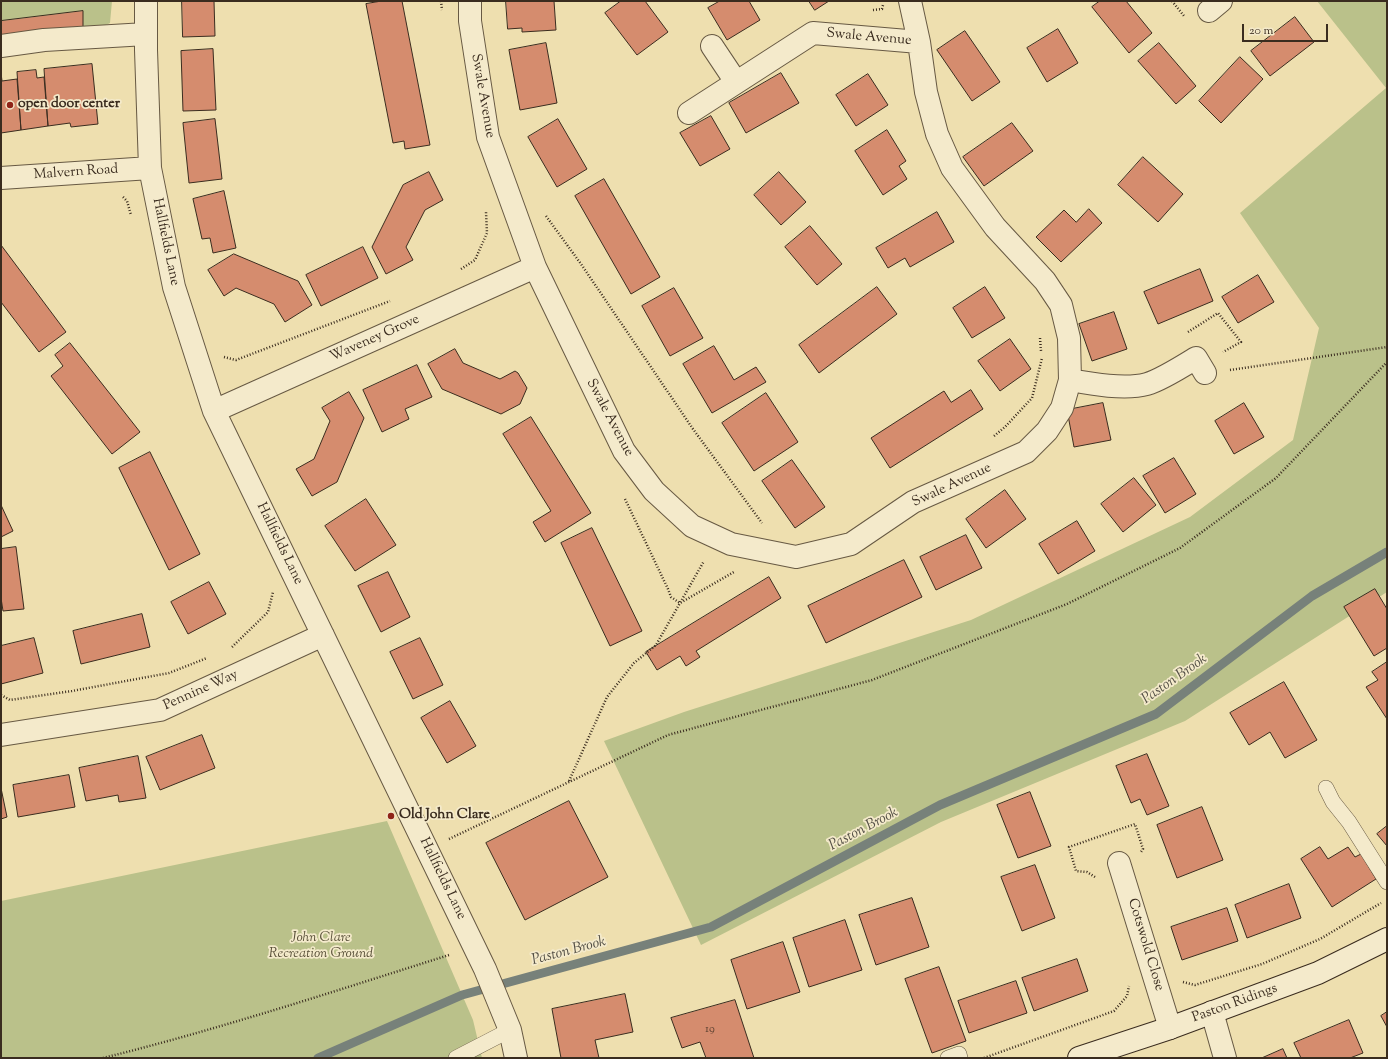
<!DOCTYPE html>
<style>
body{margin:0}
#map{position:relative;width:1388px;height:1059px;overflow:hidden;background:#eedfaf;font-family:"Sorts Mill Goudy",serif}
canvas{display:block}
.frame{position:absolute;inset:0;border:2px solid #3a2c1f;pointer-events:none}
.scale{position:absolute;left:1242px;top:24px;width:86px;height:18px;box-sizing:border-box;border:2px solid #3a2c1f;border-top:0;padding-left:5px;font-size:12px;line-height:14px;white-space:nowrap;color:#3a2c1f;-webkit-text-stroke:3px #f4eacb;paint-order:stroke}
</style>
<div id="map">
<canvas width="1388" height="1059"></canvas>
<div class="frame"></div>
<div class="scale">20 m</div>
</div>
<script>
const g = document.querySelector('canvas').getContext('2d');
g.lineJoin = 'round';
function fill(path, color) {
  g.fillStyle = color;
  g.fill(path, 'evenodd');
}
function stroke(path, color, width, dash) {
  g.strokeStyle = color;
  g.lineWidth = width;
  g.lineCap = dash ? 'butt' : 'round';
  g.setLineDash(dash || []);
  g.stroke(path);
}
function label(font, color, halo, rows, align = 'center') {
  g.font = font + ' "Sorts Mill Goudy",serif';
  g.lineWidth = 3.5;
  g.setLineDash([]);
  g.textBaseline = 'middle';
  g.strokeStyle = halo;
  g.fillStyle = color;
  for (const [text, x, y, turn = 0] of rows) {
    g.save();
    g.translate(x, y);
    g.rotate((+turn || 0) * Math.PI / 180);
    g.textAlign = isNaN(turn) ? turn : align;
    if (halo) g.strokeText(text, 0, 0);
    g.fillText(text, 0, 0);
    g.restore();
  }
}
const green = new Path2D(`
 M 1,1 L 112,1 L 110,23 L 100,28 L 83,29 L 83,11 L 1,21 Z
 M 1317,1 L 1387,1 L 1387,592 L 1185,721 L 941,822 L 701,945 L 604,741 L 684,712 L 971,620 L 1190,517 L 1293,440 L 1319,328 L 1240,213 L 1386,88 Z
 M 387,821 L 473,1020 L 482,1058 L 1,1058 L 1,901 Z`);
const stream = new Path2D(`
 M 318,1058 L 462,995 L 711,927 L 940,805 L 1156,714 L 1312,596 L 1387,552`);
const building = new Path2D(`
 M 182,1 L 214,1 L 215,36 L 183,37 Z
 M 382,1 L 402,1 L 430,145 L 405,149 L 404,141 L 393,143 L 366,4 Z
 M 506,1 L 554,1 L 556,30 L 522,32 L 522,28 L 508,29 Z
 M 621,1 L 645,1 L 668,32 L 637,55 L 605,13 Z
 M 720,1 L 749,1 L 760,20 L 727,40 L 708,8 Z
 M 809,1 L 829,1 L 815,10 Z
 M 1100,1 L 1126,1 L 1152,33 L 1129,53 L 1092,7 Z
 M 83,11 L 83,29 L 1,39 L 1,21 Z
 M 1295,17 L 1314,42 L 1270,76 L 1251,51 Z
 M 1058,29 L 1078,63 L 1047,82 L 1027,48 Z
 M 965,31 L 1000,82 L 972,101 L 937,50 Z
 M 546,43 L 557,103 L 520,110 L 509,50 Z
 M 1159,43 L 1196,86 L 1176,104 L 1138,61 Z
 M 213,49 L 216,110 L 183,111 L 181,51 Z
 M 1240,57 L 1263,79 L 1221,123 L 1199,101 Z
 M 92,64 L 98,124 L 71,127 L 70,123 L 48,126 L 44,69 Z
 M 36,70 L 37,78 L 44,77 L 48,126 L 21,130 L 17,72 Z
 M 1,73 L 2,81 L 17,79 L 21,130 L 1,133 Z
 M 781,73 L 799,103 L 746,133 L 729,103 Z
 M 868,74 L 888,105 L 856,126 L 836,95 Z
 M 711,116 L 730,149 L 700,166 L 680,133 Z
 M 215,119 L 222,179 L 189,183 L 183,123 Z
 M 558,119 L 587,169 L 557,187 L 528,137 Z
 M 1012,123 L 1033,151 L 984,186 L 963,157 Z
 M 887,130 L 906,161 L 899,166 L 907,179 L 883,195 L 855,151 Z
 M 1143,157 L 1183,194 L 1158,222 L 1118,185 Z
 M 429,172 L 443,200 L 425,210 L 406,247 L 413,260 L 386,274 L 372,247 L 403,185 Z
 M 779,172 L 806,202 L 781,225 L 754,195 Z
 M 604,179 L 660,277 L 631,294 L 575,196 Z
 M 224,191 L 236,248 L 213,253 L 210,238 L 202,239 L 193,199 Z
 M 1089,209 L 1102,223 L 1061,262 L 1036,237 L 1064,210 L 1076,222 Z
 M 937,212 L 954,242 L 910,267 L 905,258 L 888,268 L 876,248 Z
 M 810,226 L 842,264 L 817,285 L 785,247 Z
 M 1,245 L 66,332 L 39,352 L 1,302 Z
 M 363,247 L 378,278 L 321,306 L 306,275 Z
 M 234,254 L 298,281 L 312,305 L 285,322 L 274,304 L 236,288 L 224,296 L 208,270 Z
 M 1200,269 L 1213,301 L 1158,324 L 1144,292 Z
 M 1258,275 L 1274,302 L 1238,323 L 1222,297 Z
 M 877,287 L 897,314 L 819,373 L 799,345 Z
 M 985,287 L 1005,318 L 972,338 L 953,308 Z
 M 674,288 L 703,338 L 670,356 L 642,306 Z
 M 1114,312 L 1127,349 L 1092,361 L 1079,324 Z
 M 1010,339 L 1031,369 L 1000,391 L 978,361 Z
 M 70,343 L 140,432 L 112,454 L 51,376 L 63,366 L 55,355 Z
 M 714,346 L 734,380 L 756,367 L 766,382 L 712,413 L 683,364 Z
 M 455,349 L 463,363 L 500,379 L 515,371 L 518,373 L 527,388 L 520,404 L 501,414 L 442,389 L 428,364 Z
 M 417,365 L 432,397 L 405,409 L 409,419 L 382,432 L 363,390 Z
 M 971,390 L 983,409 L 890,468 L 871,438 L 944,391 L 951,402 Z
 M 349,392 L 364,418 L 337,482 L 312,496 L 296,469 L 314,459 L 330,421 L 322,408 Z
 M 766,393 L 798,442 L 754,471 L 722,423 Z
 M 1103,403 L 1111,440 L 1074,447 L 1067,410 Z
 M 1244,403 L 1264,437 L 1234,454 L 1215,421 Z
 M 531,417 L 591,513 L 545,542 L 533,522 L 551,511 L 503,434 Z
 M 150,452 L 200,554 L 169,570 L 119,468 Z
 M 1174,458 L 1196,494 L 1165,513 L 1143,476 Z
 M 792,460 L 825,507 L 795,528 L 762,481 Z
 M 1134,478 L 1156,505 L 1123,532 L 1101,504 Z
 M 1005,490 L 1026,519 L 986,548 L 966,519 Z
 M 366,499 L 396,545 L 355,571 L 325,526 Z
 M 1,505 L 13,531 L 1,537 Z
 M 1077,521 L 1095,551 L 1058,574 L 1039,544 Z
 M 592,528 L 642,631 L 610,646 L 561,543 Z
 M 966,535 L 982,568 L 936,590 L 920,557 Z
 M 16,547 L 24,609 L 3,611 L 1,598 L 1,549 Z
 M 904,560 L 922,597 L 826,643 L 808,606 Z
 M 388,572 L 410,617 L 381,632 L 358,586 Z
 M 769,577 L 781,598 L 696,651 L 700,657 L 686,666 L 680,656 L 657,670 L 646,652 Z
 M 209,582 L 226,614 L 188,634 L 171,602 Z
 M 1375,589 L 1387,609 L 1387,648 L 1374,656 L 1344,607 Z
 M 142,614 L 150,647 L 81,664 L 73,631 Z
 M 34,638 L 43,673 L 1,684 L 1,646 Z
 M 420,638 L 443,685 L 413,699 L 390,652 Z
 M 1387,662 L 1387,719 L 1366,687 L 1378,680 L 1372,672 Z
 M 1284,682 L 1317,740 L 1285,758 L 1270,732 L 1249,745 L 1230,713 Z
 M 450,701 L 476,746 L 447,763 L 421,718 Z
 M 202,735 L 215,768 L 160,790 L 146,757 Z
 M 1147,754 L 1169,806 L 1147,815 L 1140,799 L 1131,803 L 1116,766 Z
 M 138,756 L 146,798 L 119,802 L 118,795 L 86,801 L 79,768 Z
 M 69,775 L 75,807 L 18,817 L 13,785 Z
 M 1,788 L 7,817 L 1,819 Z
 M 1030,792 L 1051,846 L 1018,858 L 997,805 Z
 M 569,801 L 608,877 L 525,920 L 486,843 Z
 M 1202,807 L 1223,860 L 1177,878 L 1157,825 Z
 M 1387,826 L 1387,846 L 1377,834 Z
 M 1320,847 L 1328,859 L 1348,847 L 1355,857 L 1361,854 L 1376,879 L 1332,907 L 1301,859 Z
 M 1035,865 L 1055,918 L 1022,931 L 1001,877 Z
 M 1289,884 L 1301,918 L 1247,938 L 1235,905 Z
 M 912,898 L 929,947 L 876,965 L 859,915 Z
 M 1227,908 L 1238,941 L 1182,960 L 1171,927 Z
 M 845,920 L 862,970 L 809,987 L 793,938 Z
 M 783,942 L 800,992 L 747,1009 L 731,960 Z
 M 1077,959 L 1088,991 L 1034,1011 L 1022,978 Z
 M 939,967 L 966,1041 L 932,1053 L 905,979 Z
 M 1016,981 L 1027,1013 L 969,1033 L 958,1001 Z
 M 625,994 L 633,1032 L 595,1040 L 599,1058 L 561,1058 L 552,1009 Z
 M 735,1000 L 754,1058 L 706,1058 L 700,1042 L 682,1048 L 671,1018 Z
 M 1387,1012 L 1387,1027 L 1381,1016 Z
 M 1349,1020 L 1363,1053 L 1350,1058 L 1301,1058 L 1294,1043 Z
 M 1283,1049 L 1287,1058 L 1262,1058 Z`);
const path = new Path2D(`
 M 441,1 L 442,10
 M 1172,1 L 1184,16
 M 873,10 L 882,9 L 883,5
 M 123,197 L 127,201 L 131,215
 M 546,216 L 581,264 L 693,429 L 762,523
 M 461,269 L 475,260 L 487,233 L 486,212
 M 1188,332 L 1218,313 L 1241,342 L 1223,352
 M 1040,338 L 1041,351
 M 224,357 L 236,360 L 390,301
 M 1230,370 L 1387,347
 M 994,436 L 1005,427 L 1032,398 L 1042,358
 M 625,499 L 668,589 L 671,597 L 680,603 L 734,572
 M 232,647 L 268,612 L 273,592
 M 1,695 L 10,700 L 72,691 L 169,673 L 207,658
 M 569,781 L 607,697 L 634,663 L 656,645 L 704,561
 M 449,839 L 668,735 L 872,680 L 1067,604 L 1180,548 L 1276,478 L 1387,362
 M 1095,877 L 1087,872 L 1076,871 L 1069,847 L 1135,824 L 1143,849 L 1141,852
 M 1183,982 L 1195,985 L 1262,964 L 1320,939 L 1381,903
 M 103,1058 C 220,1029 335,991 449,955
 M 984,1058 L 1114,1011 L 1127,996 L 1129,986`);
const lane = new Path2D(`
 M 1326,788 L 1333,802 L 1349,822 L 1387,882
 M 456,1058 L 510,1030
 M 948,1058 L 959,1054 L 960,1058`);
const street = new Path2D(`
 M 146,1 L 146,50 L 150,168 L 174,287 L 214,411 L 485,969 L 510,1030 L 516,1058
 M 470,1 L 470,21 L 488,137 L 535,267 L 624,451 L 654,491 L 692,526 L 731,544 L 796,557 L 851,544 L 913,502 L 1026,452 L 1047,431 L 1062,408 L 1070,380 L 1069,338 L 1061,305 L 1045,281 L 995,227 L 952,168 L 937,134 L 926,92 L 919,42 L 910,1
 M 1209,11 L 1221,1
 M 1,46 L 44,40 L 146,34
 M 712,46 L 736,82
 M 689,113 L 813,33 L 919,42
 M 1,178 L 150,168
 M 1070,380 C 1092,384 1125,390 1147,384 C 1161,380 1183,366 1196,358 L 1205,373
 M 214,411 L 535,267
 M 1,735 L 160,710 L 323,635
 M 1119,863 L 1170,1028
 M 1212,1012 L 1225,1058`);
const secondary = new Path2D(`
 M 1079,1058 L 1170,1028 L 1318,973 L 1387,939`);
const markers = [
 [10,105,4,"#8f2418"],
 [391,816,4,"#8f2418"]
];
const numberNames = [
 ["19",710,1030]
];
const streetNames = [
 ["Swale Avenue",869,38,5],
 ["Swale Avenue",482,96,80],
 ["Malvern Road",76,173,-4],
 ["Hallfields Lane",165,242,78],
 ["Waveney Grove",375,339,-24],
 ["Swale Avenue",609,418,62],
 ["Swale Avenue",952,486,-25],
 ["Hallfields Lane",279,544,64],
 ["Pennine Way",201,691,-24],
 ["Hallfields Lane",442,879,64],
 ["Cotswold Close",1145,945,73],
 ["Paston Ridings",1235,1004,-20]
];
const poiNames = [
 ["open door center",18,105],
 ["Old John Clare",399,816]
];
const parkNames = [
 ["John Clare",321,939],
 ["Recreation Ground",321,955]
];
const waterNames = [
 ["Paston Brook",1175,680,-35],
 ["Paston Brook",864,830,-28],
 ["Paston Brook",569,952,-15]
];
fill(green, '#bac18a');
stroke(stream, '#77817a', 9);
fill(building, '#d58c6e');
stroke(building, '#3a2c1f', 1);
stroke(lane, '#675943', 16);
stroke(street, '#675943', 24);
stroke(secondary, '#3a2c1f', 24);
stroke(path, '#3a2c1f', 2.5, [1, 2]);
stroke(lane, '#f4eacb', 15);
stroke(street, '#f4eacb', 22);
stroke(secondary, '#f4eacb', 22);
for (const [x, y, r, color] of markers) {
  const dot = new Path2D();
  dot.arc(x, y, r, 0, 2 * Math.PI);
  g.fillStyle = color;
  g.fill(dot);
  stroke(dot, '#f4eacb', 1.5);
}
label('12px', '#614433', null, numberNames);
label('14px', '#3a2c1f', '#f4eacb', streetNames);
label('bold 14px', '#3a2c1f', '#f4eacb', poiNames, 'left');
label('italic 14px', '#5a513a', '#f4eacb', parkNames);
label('italic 15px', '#534f45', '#f4eacb', waterNames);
</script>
